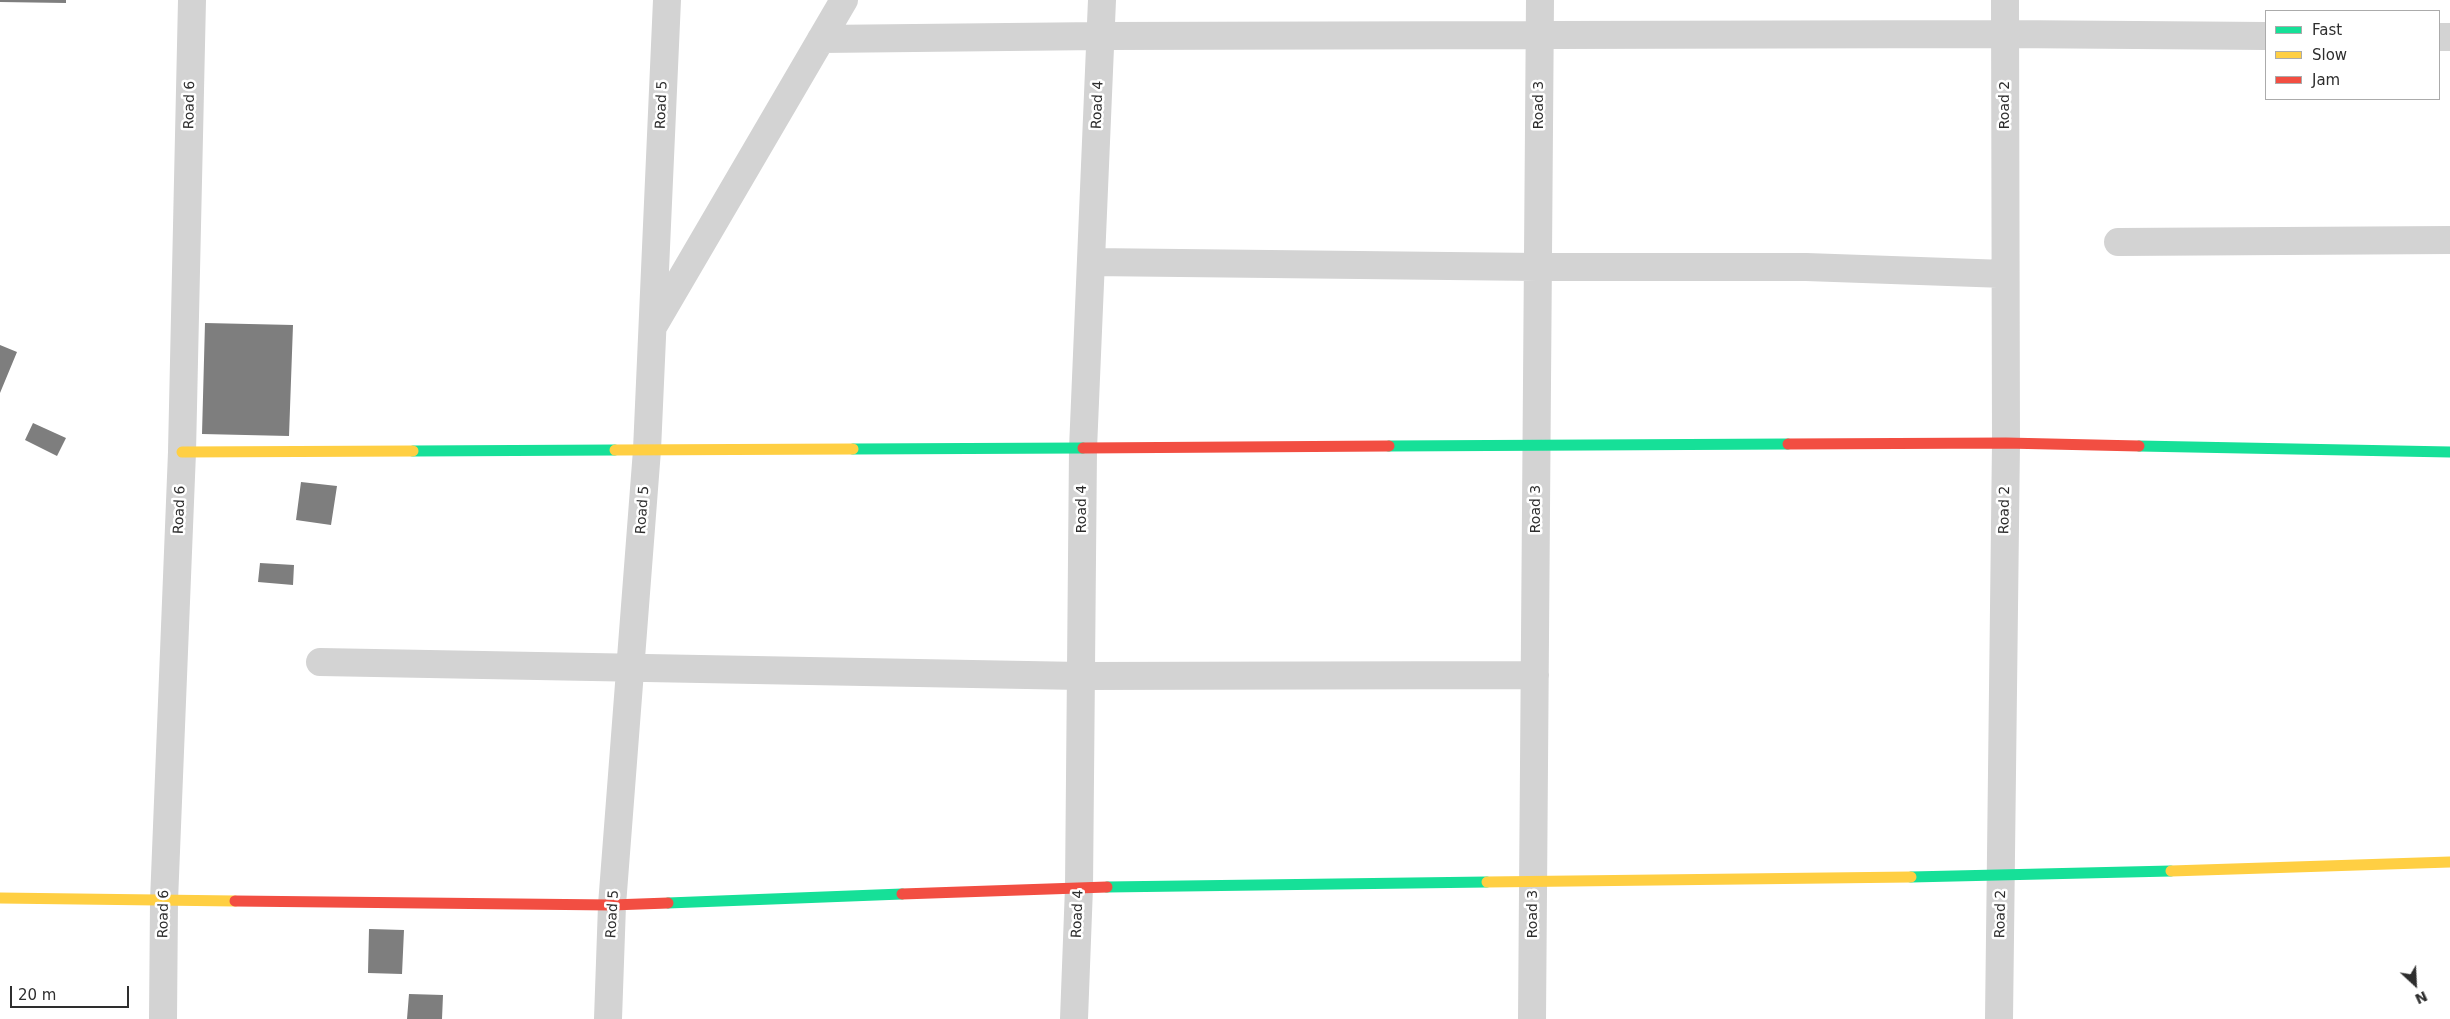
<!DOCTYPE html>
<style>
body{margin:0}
#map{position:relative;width:2450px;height:1019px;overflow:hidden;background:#fff;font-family:"DejaVu Sans",sans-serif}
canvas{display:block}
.legend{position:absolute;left:2265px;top:10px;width:175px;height:90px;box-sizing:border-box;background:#fff;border:1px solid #ababab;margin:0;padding:6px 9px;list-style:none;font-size:15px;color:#2e2e2e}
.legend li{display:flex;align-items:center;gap:10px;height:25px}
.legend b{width:25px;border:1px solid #ababab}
.north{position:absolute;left:2390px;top:959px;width:50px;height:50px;-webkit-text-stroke:4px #fff;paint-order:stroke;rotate:155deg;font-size:14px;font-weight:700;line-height:20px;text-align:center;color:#2e2e2e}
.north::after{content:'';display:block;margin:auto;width:18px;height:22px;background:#2e2e2e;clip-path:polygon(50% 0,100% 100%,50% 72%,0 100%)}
.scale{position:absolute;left:10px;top:986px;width:119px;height:22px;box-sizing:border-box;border:2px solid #2e2e2e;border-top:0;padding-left:6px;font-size:15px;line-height:18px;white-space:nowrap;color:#2e2e2e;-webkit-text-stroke:4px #fff;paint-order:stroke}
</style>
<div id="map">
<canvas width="2450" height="1019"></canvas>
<ul class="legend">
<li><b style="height:6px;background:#16e098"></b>Fast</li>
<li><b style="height:6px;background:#ffcf43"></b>Slow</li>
<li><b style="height:6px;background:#f24e42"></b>Jam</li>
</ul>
<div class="north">N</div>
<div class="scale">20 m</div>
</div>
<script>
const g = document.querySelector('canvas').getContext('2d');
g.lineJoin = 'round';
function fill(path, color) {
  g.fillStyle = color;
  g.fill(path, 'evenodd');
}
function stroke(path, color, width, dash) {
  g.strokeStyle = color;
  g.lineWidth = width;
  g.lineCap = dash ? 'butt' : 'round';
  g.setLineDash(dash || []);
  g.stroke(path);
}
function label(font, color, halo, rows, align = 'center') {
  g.font = font + ' "DejaVu Sans",sans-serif';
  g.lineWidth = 5;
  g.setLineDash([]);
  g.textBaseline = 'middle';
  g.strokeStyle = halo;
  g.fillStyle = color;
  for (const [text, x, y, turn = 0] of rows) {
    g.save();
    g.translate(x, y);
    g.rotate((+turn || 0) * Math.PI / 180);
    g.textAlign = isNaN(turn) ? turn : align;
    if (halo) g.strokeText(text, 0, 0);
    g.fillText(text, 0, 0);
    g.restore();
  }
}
const building = new Path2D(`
 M 0,0 L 66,0 L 66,3 L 0,2 Z
 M 205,323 L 293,325 L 289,436 L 202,434 Z
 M 0,345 L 17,352 L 0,393 Z
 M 33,423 L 66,438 L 57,456 L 25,440 Z
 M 301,482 L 337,486 L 331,525 L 296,520 Z
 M 260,563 L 294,565 L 293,585 L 258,582 Z
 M 369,929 L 404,930 L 402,974 L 368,973 Z
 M 409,994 L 443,995 L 442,1019 L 407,1019 Z`);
const street = new Path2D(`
 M 2439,37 L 2450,37
 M 821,39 L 1101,36 L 2005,34 L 2266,36
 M 2118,242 L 2450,240
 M 1091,262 L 1538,267 L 1806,267 L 2005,274
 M 654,325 L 844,0
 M 320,662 L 1081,676 L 1535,675
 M 163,1019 L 164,901 L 182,452 L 192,0
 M 608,1019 L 612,905 L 647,450 L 667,0
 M 1074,1019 L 1079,887 L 1083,449 L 1102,0
 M 1532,1019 L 1540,0
 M 1999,1019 L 2006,443 L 2005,0`);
const fast = new Path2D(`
 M 1389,446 L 1788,444
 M 2139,446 L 2450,452
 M 853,449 L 1083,448
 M 413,451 L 615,450
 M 1911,877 L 2171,871
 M 1107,887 L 1487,882
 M 668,903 L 902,894`);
const slow = new Path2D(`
 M 615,450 L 853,449
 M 182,452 L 413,451
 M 2171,871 L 2450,862
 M 1487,882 L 1911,877
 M 0,898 L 235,901`);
const jam = new Path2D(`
 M 1788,444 L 2006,443 L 2139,446
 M 1083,448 L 1389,446
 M 902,894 L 1107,887
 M 235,901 L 612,905 L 668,903`);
const streetNames = [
 ["Road 6",190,105,-89],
 ["Road 5",662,105,-88],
 ["Road 4",1098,105,-88],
 ["Road 3",1539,105,-90],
 ["Road 2",2005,105,-90],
 ["Road 4",1082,509,-90],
 ["Road 3",1536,509,-90],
 ["Road 6",180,510,-88],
 ["Road 5",643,510,-86],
 ["Road 2",2005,510,-89],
 ["Road 6",164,914,-89],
 ["Road 5",613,914,-87],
 ["Road 4",1078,914,-88],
 ["Road 3",1533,914,-90],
 ["Road 2",2001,914,-89]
];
fill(building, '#7e7e7e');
stroke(street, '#d3d3d3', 28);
stroke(fast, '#16e098', 11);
stroke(slow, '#ffcf43', 11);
stroke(jam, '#f24e42', 11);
label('14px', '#2e2e2e', '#fff', streetNames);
</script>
